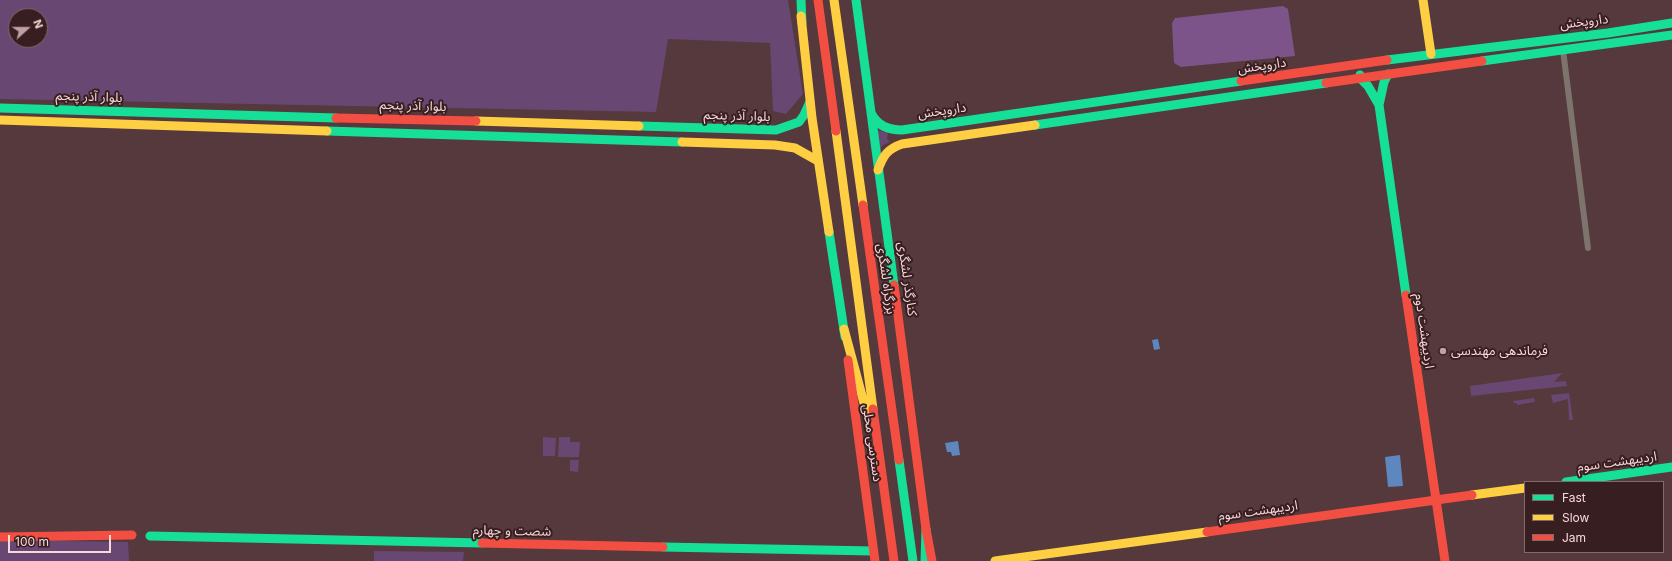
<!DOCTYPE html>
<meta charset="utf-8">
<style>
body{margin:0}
#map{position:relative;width:1672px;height:561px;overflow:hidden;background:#55393c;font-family:Inter,sans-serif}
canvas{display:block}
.legend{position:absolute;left:1524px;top:481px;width:140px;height:72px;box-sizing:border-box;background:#371e20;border:1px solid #85686a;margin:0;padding:5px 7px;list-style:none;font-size:12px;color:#fad8d9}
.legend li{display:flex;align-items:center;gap:8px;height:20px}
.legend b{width:20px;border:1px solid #85686a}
.north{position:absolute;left:8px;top:8px;width:40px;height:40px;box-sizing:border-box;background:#371e20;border:1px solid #85686a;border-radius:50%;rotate:69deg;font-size:11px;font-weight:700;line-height:16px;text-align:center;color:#fad8d9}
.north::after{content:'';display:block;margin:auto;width:14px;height:18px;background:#c0a0a2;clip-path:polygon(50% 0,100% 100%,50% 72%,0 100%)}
.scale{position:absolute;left:8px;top:535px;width:103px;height:18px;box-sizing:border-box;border:2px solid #fad8d9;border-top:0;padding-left:5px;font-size:12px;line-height:14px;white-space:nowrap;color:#fad8d9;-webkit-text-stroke:3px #371e20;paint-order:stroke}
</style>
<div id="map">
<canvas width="1672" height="561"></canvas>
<ul class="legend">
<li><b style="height:5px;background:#16e098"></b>Fast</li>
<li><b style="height:5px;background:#ffcf43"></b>Slow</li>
<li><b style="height:5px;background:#f24e42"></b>Jam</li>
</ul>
<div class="north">N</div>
<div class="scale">100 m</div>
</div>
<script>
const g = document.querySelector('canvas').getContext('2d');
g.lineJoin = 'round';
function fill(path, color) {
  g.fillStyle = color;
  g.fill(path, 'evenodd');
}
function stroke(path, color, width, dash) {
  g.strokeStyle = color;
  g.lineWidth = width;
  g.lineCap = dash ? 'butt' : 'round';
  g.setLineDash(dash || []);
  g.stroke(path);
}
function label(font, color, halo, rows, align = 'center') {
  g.font = font + ' Inter,"Noto Sans Arabic",sans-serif';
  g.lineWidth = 4;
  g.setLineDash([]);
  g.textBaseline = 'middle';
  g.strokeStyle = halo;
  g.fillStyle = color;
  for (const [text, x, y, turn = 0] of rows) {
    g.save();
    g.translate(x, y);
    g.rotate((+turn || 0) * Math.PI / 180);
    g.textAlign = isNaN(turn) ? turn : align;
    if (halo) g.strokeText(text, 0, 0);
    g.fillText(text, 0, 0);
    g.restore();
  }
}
const green = new Path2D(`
 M 0,0 L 788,0 L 803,94 L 786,114 L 773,111 L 770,43 L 668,39 L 656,112 L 0,99 ZM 16,16 L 40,16 L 40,40 L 16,40 Z
 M 877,130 L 888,133 L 887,139 L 890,142 L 883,145 L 880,149 Z
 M 1562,373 L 1554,382 L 1566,381 L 1567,386 L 1471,396 L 1470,386 Z
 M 1569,393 L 1573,420 L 1569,420 L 1568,399 L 1553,403 L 1551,395 Z
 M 1534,398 L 1535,402 L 1517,405 L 1517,403 L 1514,403 L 1513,401 Z
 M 543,437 L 556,438 L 555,456 L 543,456 Z
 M 559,437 L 570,437 L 570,442 L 580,442 L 579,457 L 558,457 Z
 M 570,460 L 579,460 L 578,472 L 570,471 Z
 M 0,540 L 128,542 L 129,561 L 0,561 Z
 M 374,551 L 464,552 L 463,561 L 374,561 Z`);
const forest = new Path2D(`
 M 1283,6 L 1288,9 L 1295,56 L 1181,67 L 1174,63 L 1172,23 L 1175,18 Z`);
const water = new Path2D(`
 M 1158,339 L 1160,349 L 1154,350 L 1152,340 Z
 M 958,441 L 960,455 L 952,456 L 951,452 L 947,452 L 945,443 Z
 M 1400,455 L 1403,486 L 1388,487 L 1385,457 Z`);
const street = new Path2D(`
 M 1563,50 L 1588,248`);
const fast = new Path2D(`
 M 801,0 L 802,23
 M 856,0 L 894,285
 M 1387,60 L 1608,33 L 1672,23
 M 1482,61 L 1672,35
 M 1360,75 L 1360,78 L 1368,86 L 1379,105 L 1406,295
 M 1379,105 L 1384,82 L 1388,74
 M 0,108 L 336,118
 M 871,113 C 878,126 888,130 902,130 L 1241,81
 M 1035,125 L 1326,83
 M 639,126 L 776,130 L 799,122 L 804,115 L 810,102
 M 327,131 L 682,142
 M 829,232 L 845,337
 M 899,460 L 913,561
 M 1566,482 L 1672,467
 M 150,536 L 482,543
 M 663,547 L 873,551
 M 925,561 L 926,529`);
const slow = new Path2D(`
 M 834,0 L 863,205
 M 1423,0 L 1431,54
 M 801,16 L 812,118 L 829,232
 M 0,120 L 327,131
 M 476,121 L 639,126
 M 836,131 L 873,409
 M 682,142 L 775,145 L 795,148 L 818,161
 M 878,170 C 883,156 887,149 902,144 L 1035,125
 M 844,329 L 868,418
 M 1472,495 L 1525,488
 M 995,561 L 1207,532`);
const jam = new Path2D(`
 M 818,0 L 836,131
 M 1241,81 L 1387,60
 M 1326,83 L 1482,61
 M 336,118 L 476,121
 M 863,205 L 899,460
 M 894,285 L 926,529 L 932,561
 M 1406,295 L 1445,561
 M 848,360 L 875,561
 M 873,409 L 894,561
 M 1207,532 L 1472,495
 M 0,537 L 132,535
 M 482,543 L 663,547`);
const markers = [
 [1443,351,4,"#c0a0a2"]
];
const streetNames = [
 ["داروپخش",1584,22,-7],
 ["داروپخش",1262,66,-8],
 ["بلوار آذر پنجم",89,97,2],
 ["بلوار آذر پنجم",413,106,2],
 ["داروپخش",942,111,-8],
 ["بلوار آذر پنجم",737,116,2],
 ["بزرگراه لشگری",886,279,82],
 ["کنارگذر لشگری",907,279,82],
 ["اردیبهشت دوم",1424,331,82],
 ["دسترسی محلی",872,443,82],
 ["اردیبهشت سوم",1617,462,-8],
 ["اردیبهشت سوم",1258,511,-8],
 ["شصت و چهارم",512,531,1]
];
const poiNames = [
 ["فرماندهی مهندسی",1451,351]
];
fill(green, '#684772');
fill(forest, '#7c5489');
fill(water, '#5d87be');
stroke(street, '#7d746e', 6);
stroke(fast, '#16e098', 9);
stroke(slow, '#ffcf43', 9);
stroke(jam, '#f24e42', 9);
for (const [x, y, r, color] of markers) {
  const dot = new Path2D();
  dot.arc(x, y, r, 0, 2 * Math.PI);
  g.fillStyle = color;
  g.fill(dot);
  stroke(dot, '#371e20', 1.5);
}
label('13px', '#fad8d9', '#371e20', streetNames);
label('13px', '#fad8d9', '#371e20', poiNames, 'left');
</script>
